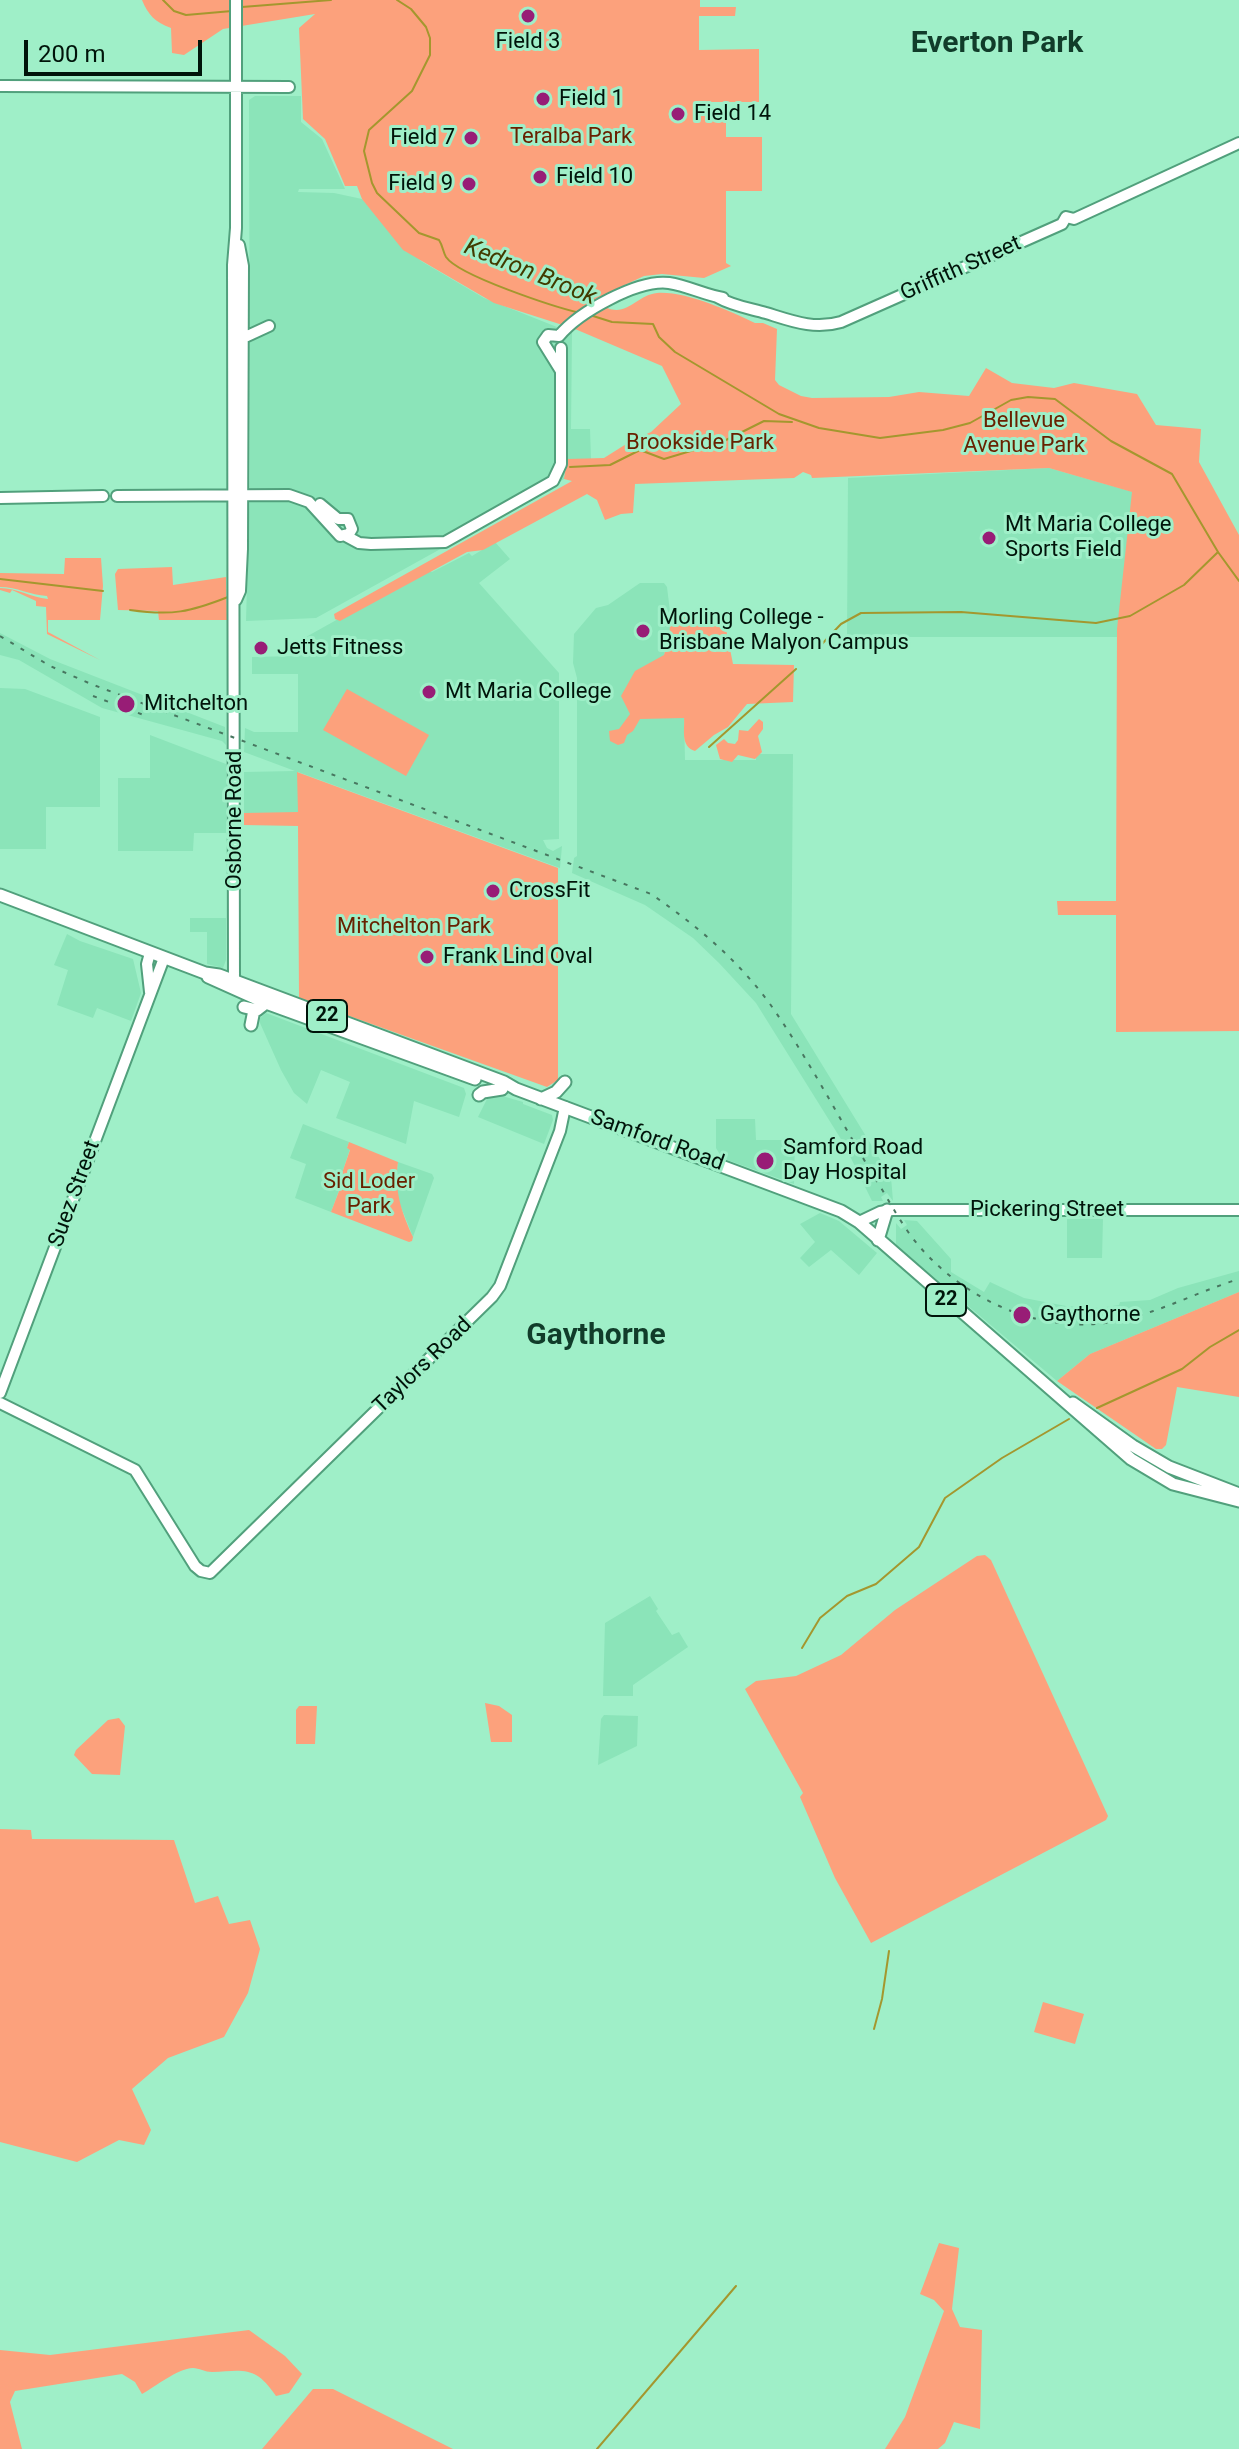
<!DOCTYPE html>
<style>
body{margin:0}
#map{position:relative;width:1239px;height:2449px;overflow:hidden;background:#9fefc8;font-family:Roboto,sans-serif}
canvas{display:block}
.scale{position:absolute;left:24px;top:40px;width:178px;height:36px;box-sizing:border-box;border:4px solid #00140a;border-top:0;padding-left:10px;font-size:24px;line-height:28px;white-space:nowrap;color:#00140a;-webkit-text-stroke:6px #9fefc8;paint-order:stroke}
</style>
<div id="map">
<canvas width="1239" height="2449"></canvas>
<div class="scale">200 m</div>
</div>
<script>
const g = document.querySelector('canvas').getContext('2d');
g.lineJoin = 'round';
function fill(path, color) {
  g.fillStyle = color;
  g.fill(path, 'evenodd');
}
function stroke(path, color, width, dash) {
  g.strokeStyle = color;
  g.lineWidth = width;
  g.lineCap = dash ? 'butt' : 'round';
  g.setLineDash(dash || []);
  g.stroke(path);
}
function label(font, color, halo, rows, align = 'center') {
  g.font = font + ' Roboto,sans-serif';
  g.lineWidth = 6;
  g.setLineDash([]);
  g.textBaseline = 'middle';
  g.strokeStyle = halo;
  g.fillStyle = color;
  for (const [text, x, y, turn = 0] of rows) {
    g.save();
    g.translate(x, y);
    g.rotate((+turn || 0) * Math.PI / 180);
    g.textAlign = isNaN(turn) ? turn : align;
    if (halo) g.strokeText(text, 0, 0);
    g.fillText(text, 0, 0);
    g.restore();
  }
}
const built = new Path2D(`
 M 255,96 L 301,96 L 301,122 L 322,139 L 345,189 L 299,189 L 298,192 L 334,193 L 362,199 L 421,261 L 484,298 L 572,333 L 571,429 L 590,429 L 591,459 L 567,459 L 564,479 L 554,486 L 316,618 L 246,621 L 250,476 L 249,100 Z
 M 1049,468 L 1133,492 L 1117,637 L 847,637 L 848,478 Z
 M 495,542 L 510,559 L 479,583 L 559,673 L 559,839 L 543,840 L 547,848 L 553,851 L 562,846 L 560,868 L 298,772 L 298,813 L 244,813 L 244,772 L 295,771 L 244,752 L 245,728 L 254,732 L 298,732 L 298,674 L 252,674 L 252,657 L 296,656 L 297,642 L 426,570 L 432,572 L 469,553 L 472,556 Z
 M 640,583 L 664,583 L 667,587 L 671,620 L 669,637 L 646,718 L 684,718 L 685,760 L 756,760 L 756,754 L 793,754 L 791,1014 L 891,1177 L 893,1201 L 887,1193 L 881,1197 L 883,1201 L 872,1201 L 844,1144 L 756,1003 L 719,963 L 693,938 L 645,905 L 572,873 L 574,858 L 577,856 L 577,678 L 573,663 L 574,634 L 596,608 L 608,605 Z
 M 0,633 L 50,659 L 225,727 L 226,745 L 222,741 L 102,708 L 19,660 L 0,655 Z
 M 0,688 L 25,689 L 100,717 L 100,807 L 46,807 L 46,849 L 0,849 Z
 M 150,735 L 226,764 L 226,833 L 194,833 L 193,851 L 118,851 L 118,778 L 150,778 Z
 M 190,918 L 226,918 L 226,960 L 223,968 L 207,964 L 207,932 L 190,932 Z
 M 67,934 L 80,941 L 133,959 L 141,993 L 131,1021 L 97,1008 L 93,1018 L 57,1005 L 68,970 L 54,965 Z
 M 266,1013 L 464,1088 L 466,1094 L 459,1117 L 414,1101 L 406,1144 L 336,1118 L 350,1082 L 321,1070 L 307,1104 L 294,1093 L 281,1070 L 260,1023 L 260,1018 Z
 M 499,1095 L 523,1102 L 523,1104 L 552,1115 L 553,1120 L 544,1144 L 478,1117 L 487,1099 Z
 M 716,1119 L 755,1119 L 756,1140 L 795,1140 L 794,1184 L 722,1158 L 716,1148 Z
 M 303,1124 L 349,1142 L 347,1148 L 350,1149 L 341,1176 L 344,1177 L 331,1212 L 295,1198 L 306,1164 L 290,1158 Z
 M 398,1162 L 432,1174 L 434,1178 L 413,1237 L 397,1197 L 396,1179 Z
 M 820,1213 L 839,1221 L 877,1253 L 859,1275 L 831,1250 L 809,1267 L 800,1258 L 815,1242 L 800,1224 Z
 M 1067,1219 L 1103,1219 L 1102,1258 L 1067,1258 Z
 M 904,1220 L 917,1221 L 951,1259 L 951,1272 L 984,1292 L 990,1282 L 1024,1298 L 1066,1306 L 1099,1308 L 1119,1305 L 1120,1302 L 1150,1300 L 1178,1288 L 1239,1271 L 1239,1292 L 1090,1354 L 1057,1381 L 896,1245 L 896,1223 L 901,1229 L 907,1225 Z
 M 650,1596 L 658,1609 L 656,1611 L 672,1635 L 679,1632 L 688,1647 L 633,1685 L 633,1696 L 603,1696 L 605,1623 Z
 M 604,1715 L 638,1716 L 637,1746 L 598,1765 L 601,1719 Z`);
const green = new Path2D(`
 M 142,0 L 700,0 L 700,7 L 736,7 L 735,16 L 699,16 L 699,50 L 759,49 L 759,102 L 708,102 L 708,119 L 726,119 L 726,137 L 762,137 L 762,191 L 726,191 L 726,263 L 731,266 L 704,278 L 662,274 L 644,276 L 595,299 C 623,326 634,295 657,293 C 686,291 729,311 755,323 L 763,323 L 777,329 L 775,380 L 779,385 L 801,396 L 812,398 L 889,397 L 919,392 L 969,396 L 986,368 L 1012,383 L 1054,388 L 1074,383 L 1137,394 L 1156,425 L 1201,429 L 1199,462 L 1239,535 L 1239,1031 L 1116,1032 L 1116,915 L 1058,915 L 1057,901 L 1116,901 L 1117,629 L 1132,492 L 1049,468 L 812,478 L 811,475 L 803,472 L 794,478 L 635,484 L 633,513 L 621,514 L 605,520 L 597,500 L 587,494 L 483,550 L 467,552 L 340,621 L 335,619 L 334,614 L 572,481 L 564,479 L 567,459 L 604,458 L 631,441 L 651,432 L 681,404 L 662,366 L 575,329 L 494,303 L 403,250 L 362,199 L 357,186 L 345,186 L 325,139 L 303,119 L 299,28 L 315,14 L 223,29 L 184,55 L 172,53 L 171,28 C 155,22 148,15 142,0 Z
 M 65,558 L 101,558 L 103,586 L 100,620 L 48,620 L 48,632 L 100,660 L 47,634 L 46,607 L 36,606 L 36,601 L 12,590 L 10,593 L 0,590 L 0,588 C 17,588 30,597 48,599 L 47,596 C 30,595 17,587 0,587 L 0,573 L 64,574 Z
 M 172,567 L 173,585 L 226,577 L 227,620 L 159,620 L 158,611 L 118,610 L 115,574 L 118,569 Z
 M 671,614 L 700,616 L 723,614 L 733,664 L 794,665 L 793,702 L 747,704 L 728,727 L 714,735 L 695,751 C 680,746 685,730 684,718 L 640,719 L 633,731 L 627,735 L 624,743 L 618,745 L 610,741 L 609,731 L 619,729 L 630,714 L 621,696 L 635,671 L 664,655 L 669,637 Z
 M 347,689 L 429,735 L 406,776 L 323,730 Z
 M 759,719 L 763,722 L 763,729 L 758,736 L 762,752 L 755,759 L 738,755 L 732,762 L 720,759 L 716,745 L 724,739 L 728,743 L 735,744 L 738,740 L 739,730 L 748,731 Z
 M 297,772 L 558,868 L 558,1080 L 547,1087 L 299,998 L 298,826 L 244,825 L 244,813 L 298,812 Z
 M 349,1142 L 398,1162 C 394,1190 401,1211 413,1237 L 412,1241 L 409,1242 L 331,1212 L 344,1178 L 341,1176 L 350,1150 L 347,1148 Z
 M 1239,1292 L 1239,1397 L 1177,1387 L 1166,1445 L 1162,1449 L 1156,1449 L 1057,1381 L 1090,1354 Z
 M 985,1555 L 991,1560 L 1108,1816 L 1106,1820 L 871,1943 L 835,1878 L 800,1797 L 803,1793 L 745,1689 L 756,1681 L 796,1676 L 841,1655 L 895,1610 L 977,1556 Z
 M 485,1703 L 499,1706 L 512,1715 L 512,1742 L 491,1742 Z
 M 299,1706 L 317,1706 L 315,1744 L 296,1744 L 296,1710 Z
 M 119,1718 L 125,1726 L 120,1775 L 92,1774 L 74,1755 L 76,1750 L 108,1720 Z
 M 0,1829 L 31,1830 L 32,1839 L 174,1840 L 195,1903 L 218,1896 L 229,1924 L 250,1920 L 260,1949 L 248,1993 L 224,2037 L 168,2058 L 132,2089 L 151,2130 L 144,2145 L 119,2140 L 77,2162 L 0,2142 Z
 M 1043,2002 L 1084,2014 L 1075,2044 L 1034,2032 Z
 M 939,2243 L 959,2248 L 952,2309 L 960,2327 L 982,2330 L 980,2429 L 954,2422 L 945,2443 L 938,2449 L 885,2449 L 905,2417 L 944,2311 L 934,2300 L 920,2294 Z
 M 249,2330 L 285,2356 L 302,2374 L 289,2393 L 276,2396 C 256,2366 245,2370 212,2372 C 205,2372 199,2368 193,2368 C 177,2369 156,2386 142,2394 L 135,2382 L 122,2374 L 15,2391 L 10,2402 L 22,2449 L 0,2449 L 0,2350 L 50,2355 Z
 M 313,2389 L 333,2389 L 453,2449 L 262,2449 Z`);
const stream = new Path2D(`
 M 163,0 L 174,11 L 186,15 L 232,11
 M 397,0 L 411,9 L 426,27 L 430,38 L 430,55 L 412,91 L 369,130 L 364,151 L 372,183 L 377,193 L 419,233 L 439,240 C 443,246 443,252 446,257 C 459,276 555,307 580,313
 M 242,7 L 331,0
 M 590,315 L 612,322 L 653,324 L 659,337 L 675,352 L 779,414 L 819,428 L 880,438 L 943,430 L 970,423 L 1011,400 L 1028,397 L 1055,399 L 1111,441 L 1172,474 L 1218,552 L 1239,581
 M 570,467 L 610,465 L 640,450 L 664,459 L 724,441 L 764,421 L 792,422
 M 0,579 L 103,591
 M 130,610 C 172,616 190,612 228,597
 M 821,645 L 841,624 L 861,613 L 961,612 L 1096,623 L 1130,616 L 1184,585 L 1218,552
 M 709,747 L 796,669
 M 1097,1408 L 1182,1369 L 1210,1347 L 1239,1330
 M 802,1648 L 820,1618 L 847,1596 L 876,1584 L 919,1547 L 945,1498 L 1002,1458 L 1069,1419
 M 874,2029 L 882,1999 L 889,1951
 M 597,2449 L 736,2286`);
const secondary = new Path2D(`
 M 0,86 L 289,87
 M 717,297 C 733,306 748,308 766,313 C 792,321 814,330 841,322 L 1062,224 L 1066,217 L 1074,219 L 1239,143
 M 559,336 C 579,312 638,279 669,283 C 688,286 705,295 723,298
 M 559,336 L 548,335 L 543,342 L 561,371
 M 243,338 L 269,326
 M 117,496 L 289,495 L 309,502 L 340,536 L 349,534 L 352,529
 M 0,498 L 103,496
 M 320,504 L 338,519 L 348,519 L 352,529
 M 346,536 L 359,543 L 371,544 L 445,542 L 553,481 L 561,464 L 561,348
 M 236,600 L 240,591 L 242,549 L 243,266 L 239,245
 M 150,953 L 147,964 L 150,992
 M 234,988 L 233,265 L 236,228 L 236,0
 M 859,1222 L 880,1212 L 892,1210 L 1239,1210
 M 0,1393 L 164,958
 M 0,1403 L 135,1470 L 195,1566 L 201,1571 L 210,1573 L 492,1297 L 500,1286 L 560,1131 L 565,1107`);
const primary = new Path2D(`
 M 0,895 L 205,973 L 219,975 L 504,1082 L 516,1089 L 841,1211 L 859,1222 L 1131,1459 L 1173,1484 L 1239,1501
 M 208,977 L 266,1003 L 475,1079
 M 244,1007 L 257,1010 L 266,1003
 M 251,1025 L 254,1010
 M 479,1095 L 483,1092 L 502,1089
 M 541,1099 L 556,1092 L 565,1082
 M 878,1240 L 887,1210
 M 1073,1403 L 1133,1446 L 1169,1467 L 1239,1494`);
const rail = new Path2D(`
 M 0,636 L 50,666 L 91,684 L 651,894 C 696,925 737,959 770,1004 C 808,1058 839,1118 873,1175 C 888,1198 901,1225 919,1246 C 962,1296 1029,1329 1095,1324 C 1147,1320 1190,1294 1239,1279
 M 93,696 L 149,717`);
const markers = [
 [528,16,8,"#981d76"],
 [543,99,8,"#981d76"],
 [678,114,8,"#981d76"],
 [471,138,8,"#981d76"],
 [540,177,8,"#981d76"],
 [469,184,8,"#981d76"],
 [989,538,8,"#981d76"],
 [643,631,8,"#981d76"],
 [261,648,8,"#981d76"],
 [429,692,8,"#981d76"],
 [126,704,10,"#981d76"],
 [493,891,8,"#981d76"],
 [427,957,8,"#981d76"],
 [765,1161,10,"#981d76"],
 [1022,1315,10,"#981d76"]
];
const shields = [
 [327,1016,40],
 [946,1300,40]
];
const shieldNames = [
 ["22",327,1016],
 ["22",946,1300]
];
const poiNames = [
 ["Field 3",528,42,"center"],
 ["Field 1",559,99],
 ["Field 14",694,114],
 ["Field 7",455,138,"right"],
 ["Field 10",556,177],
 ["Field 9",453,184,"right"],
 ["Mt Maria College",1005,525],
 ["Sports Field",1005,550],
 ["Morling College -",659,618],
 ["Brisbane Malyon Campus",659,643],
 ["Jetts Fitness",277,648],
 ["Mt Maria College",445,692],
 ["Mitchelton",144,704],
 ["CrossFit",509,891],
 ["Frank Lind Oval",443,957],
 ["Samford Road",783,1148],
 ["Day Hospital",783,1173],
 ["Gaythorne",1040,1315]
];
const parkNames = [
 ["Teralba Park",571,137],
 ["Bellevue",1024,421],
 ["Avenue Park",1024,446],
 ["Brookside Park",700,443],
 ["Mitchelton Park",414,927],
 ["Sid Loder",369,1182],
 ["Park",369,1207]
];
const streetNames = [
 ["Griffith Street",961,269,-24],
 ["Osborne Road",235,820,-90],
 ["Samford Road",657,1141,20],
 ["Suez Street",75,1194,-70],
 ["Pickering Street",1047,1210],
 ["Taylors Road",423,1366,-44]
];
const waterNames = [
 ["Kedron Brook",530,273,22]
];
const districtNames = [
 ["Everton Park",997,44],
 ["Gaythorne",596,1336]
];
fill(built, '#8be4b9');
fill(green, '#fca17c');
stroke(stream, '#a4972e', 2);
stroke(secondary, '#51a07c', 14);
stroke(primary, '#51a07c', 15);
stroke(secondary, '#fff', 10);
stroke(primary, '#fff', 11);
stroke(rail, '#487760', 2, [4, 8]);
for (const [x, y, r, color] of markers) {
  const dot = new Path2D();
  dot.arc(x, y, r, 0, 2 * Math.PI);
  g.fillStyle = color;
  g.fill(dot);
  stroke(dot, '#9fefc8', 3);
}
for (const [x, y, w] of shields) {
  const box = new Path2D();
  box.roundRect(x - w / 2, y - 16, w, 32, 6);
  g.fillStyle = '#9fefc8';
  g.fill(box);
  stroke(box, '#00140a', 2);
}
label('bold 20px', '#00140a', null, shieldNames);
label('22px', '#00140a', '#9fefc8', poiNames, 'left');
label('22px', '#682100', '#9fefc8', parkNames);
label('22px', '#00140a', '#9fefc8', streetNames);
label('italic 24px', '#423b00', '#9fefc8', waterNames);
label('bold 30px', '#113c2a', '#9fefc8', districtNames);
</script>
